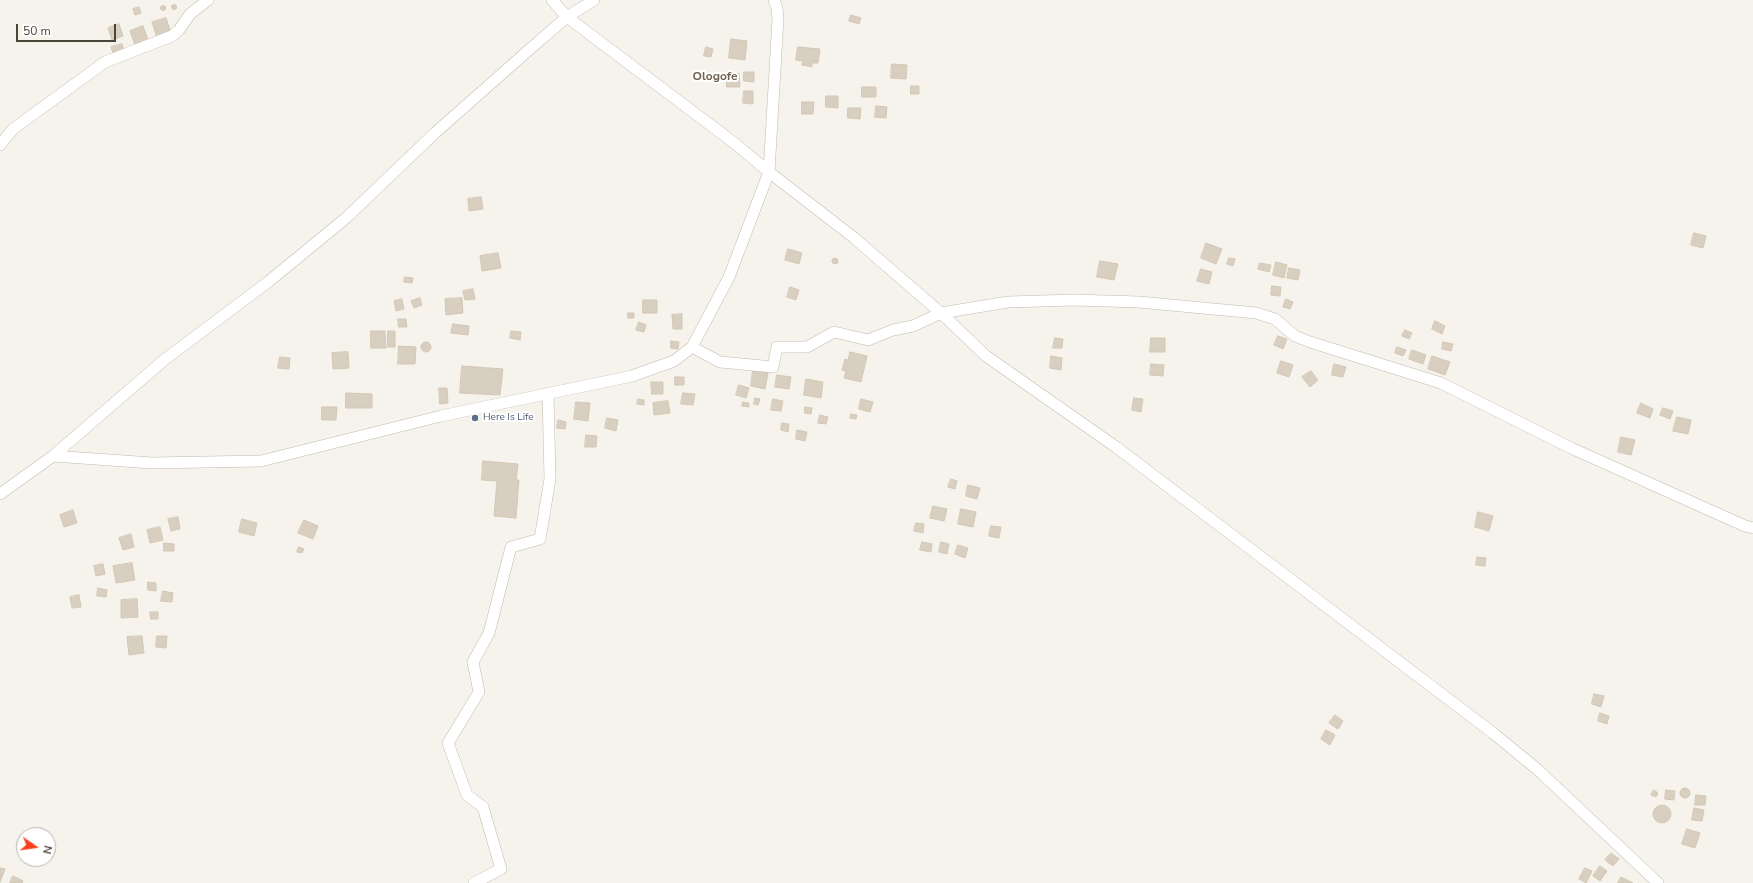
<!DOCTYPE html>
<style>
body{margin:0}
#map{position:relative;width:1753px;height:883px;overflow:hidden;background:#f6f3ec;font-family:"Nunito Sans",sans-serif}
canvas{display:block}
.north{position:absolute;left:16px;top:827px;width:40px;height:40px;box-sizing:border-box;background:#fff;border:1px solid #b7b4b0;border-radius:50%;rotate:103deg;font-size:11px;font-weight:700;line-height:16px;text-align:center;color:#4b4439}
.north::after{content:'';display:block;margin:auto;width:14px;height:18px;background:#fc3f1d;clip-path:polygon(50% 0,100% 100%,50% 72%,0 100%)}
.scale{position:absolute;left:16px;top:24px;width:100px;height:18px;box-sizing:border-box;border:2px solid #4b4439;border-top:0;padding-left:5px;font-size:12px;line-height:14px;white-space:nowrap;color:#4b4439;-webkit-text-stroke:3px #fff;paint-order:stroke}
</style>
<div id="map">
<canvas width="1753" height="883"></canvas>
<div class="north">N</div>
<div class="scale">50 m</div>
</div>
<script>
const g = document.querySelector('canvas').getContext('2d');
g.lineJoin = 'round';
function fill(path, color) {
  g.fillStyle = color;
  g.fill(path, 'evenodd');
}
function stroke(path, color, width, dash) {
  g.strokeStyle = color;
  g.lineWidth = width;
  g.lineCap = dash ? 'butt' : 'round';
  g.setLineDash(dash || []);
  g.stroke(path);
}
function label(font, color, halo, rows, align = 'center') {
  g.font = font + ' "Nunito Sans",sans-serif';
  g.lineWidth = 4;
  g.setLineDash([]);
  g.textBaseline = 'middle';
  g.strokeStyle = halo;
  g.fillStyle = color;
  for (const [text, x, y, turn = 0] of rows) {
    g.save();
    g.translate(x, y);
    g.rotate((+turn || 0) * Math.PI / 180);
    g.textAlign = isNaN(turn) ? turn : align;
    if (halo) g.strokeText(text, 0, 0);
    g.fillText(text, 0, 0);
    g.restore();
  }
}
const building = new Path2D(`
 M171.5 7a2.5 2.5 0 1 1 5 0a2.5 2.5 0 1 1-5 0Z
 M160.5 8a2.5 2.5 0 1 1 5 0a2.5 2.5 0 1 1-5 0Z
 M 139,7 L 141,13 L 135,15 L 133,9 Z
 M 851,15 L 861,18 L 859,24 L 849,21 Z
 M 166,18 L 171,33 L 157,38 L 152,22 Z
 M 119,24 L 123,36 L 112,40 L 108,28 Z
 M 143,26 L 148,40 L 135,45 L 130,31 Z
 M 731,39 L 747,41 L 745,60 L 729,58 Z
 M 122,44 L 125,53 L 114,56 L 111,47 Z
 M 706,47 L 713,49 L 711,57 L 704,56 Z
 M 798,47 L 820,49 L 818,63 L 812,63 L 812,67 L 802,65 L 803,61 L 796,60 Z
 M 892,64 L 907,65 L 906,79 L 891,78 Z
 M 744,72 L 754,72 L 754,82 L 744,81 Z
 M 727,73 L 739,73 L 740,87 L 727,87 Z
 M 911,86 L 919,86 L 919,94 L 911,94 Z
 M 862,87 L 876,87 L 876,97 L 862,97 Z
 M 744,91 L 753,91 L 753,104 L 743,103 Z
 M 826,96 L 838,96 L 838,108 L 826,107 Z
 M 802,102 L 814,102 L 813,114 L 802,114 Z
 M 876,106 L 887,107 L 886,118 L 875,117 Z
 M 848,108 L 861,108 L 860,119 L 848,118 Z
 M 481,197 L 483,209 L 469,211 L 468,199 Z
 M 1694,233 L 1706,236 L 1703,248 L 1691,245 Z
 M 1206,243 L 1222,249 L 1216,264 L 1201,258 Z
 M 788,249 L 802,253 L 799,264 L 785,260 Z
 M 498,253 L 501,268 L 482,271 L 480,256 Z
 M832 261a3 3 0 1 1 6 0a3 3 0 1 1-6 0Z
 M 1229,258 L 1235,259 L 1233,266 L 1227,264 Z
 M 1100,261 L 1118,264 L 1114,280 L 1097,277 Z
 M 1276,262 L 1287,265 L 1284,278 L 1273,275 Z
 M 1260,263 L 1271,265 L 1269,272 L 1258,269 Z
 M 1289,268 L 1300,270 L 1298,280 L 1287,278 Z
 M 1201,269 L 1212,272 L 1209,284 L 1197,281 Z
 M 405,277 L 413,278 L 412,283 L 404,282 Z
 M 1272,286 L 1281,287 L 1280,296 L 1271,295 Z
 M 790,287 L 799,290 L 796,300 L 787,297 Z
 M 473,289 L 475,299 L 465,300 L 463,291 Z
 M 420,298 L 422,305 L 414,308 L 411,301 Z
 M 462,298 L 463,313 L 446,315 L 445,299 Z
 M 402,299 L 404,309 L 396,311 L 394,301 Z
 M 1286,299 L 1293,302 L 1290,309 L 1283,307 Z
 M 643,300 L 657,300 L 657,313 L 643,313 Z
 M 628,313 L 634,313 L 634,318 L 628,318 Z
 M 682,314 L 682,329 L 673,329 L 672,315 Z
 M 398,319 L 406,319 L 407,327 L 399,327 Z
 M 1435,321 L 1445,326 L 1442,334 L 1432,329 Z
 M 639,322 L 646,325 L 644,332 L 636,330 Z
 M 453,324 L 469,326 L 468,335 L 451,333 Z
 M 1405,330 L 1412,333 L 1409,339 L 1402,336 Z
 M 371,331 L 385,331 L 386,348 L 371,348 Z
 M 388,331 L 395,331 L 395,347 L 388,347 Z
 M 511,331 L 521,332 L 520,340 L 510,338 Z
 M 1278,336 L 1287,339 L 1283,349 L 1274,345 Z
 M 1055,338 L 1063,339 L 1062,348 L 1053,348 Z
 M 1151,338 L 1165,338 L 1165,352 L 1150,352 Z
 M 671,341 L 679,342 L 678,349 L 671,348 Z
 M 1443,342 L 1453,344 L 1451,351 L 1442,349 Z
 M421 347a5 5 0 1 1 10 0a5 5 0 1 1-10 0Z
 M 399,346 L 416,347 L 415,364 L 398,364 Z
 M 1397,347 L 1406,350 L 1403,356 L 1395,353 Z
 M 1412,350 L 1426,355 L 1423,364 L 1409,359 Z
 M 348,352 L 349,368 L 333,369 L 332,353 Z
 M 850,352 L 867,356 L 861,382 L 844,378 L 846,371 L 842,370 L 845,359 L 848,360 Z
 M 1051,356 L 1062,358 L 1061,370 L 1050,368 Z
 M 1432,356 L 1450,362 L 1445,375 L 1428,369 Z
 M 280,357 L 290,358 L 289,369 L 278,368 Z
 M 1281,361 L 1293,365 L 1289,377 L 1277,373 Z
 M 1151,364 L 1164,365 L 1163,376 L 1150,375 Z
 M 1334,364 L 1346,367 L 1343,377 L 1332,375 Z
 M 462,366 L 503,369 L 500,395 L 460,393 Z
 M 753,370 L 768,373 L 765,389 L 751,386 Z
 M 1311,371 L 1318,380 L 1310,387 L 1302,377 Z
 M 777,375 L 791,377 L 789,389 L 775,387 Z
 M 675,377 L 684,377 L 684,385 L 675,385 Z
 M 806,379 L 823,382 L 821,398 L 804,395 Z
 M 651,382 L 663,382 L 663,394 L 652,394 Z
 M 739,385 L 749,388 L 746,398 L 736,395 Z
 M 439,388 L 447,388 L 448,403 L 440,404 Z
 M 346,393 L 372,394 L 372,408 L 346,408 Z
 M 683,393 L 695,394 L 693,405 L 681,404 Z
 M 755,398 L 760,399 L 758,405 L 754,404 Z
 M 1134,398 L 1143,399 L 1141,412 L 1132,410 Z
 M 638,399 L 644,400 L 644,405 L 637,404 Z
 M 773,399 L 783,401 L 781,411 L 771,410 Z
 M 861,399 L 873,402 L 870,412 L 859,409 Z
 M 668,401 L 670,413 L 654,415 L 653,403 Z
 M 576,402 L 590,403 L 588,421 L 574,419 Z
 M 743,402 L 749,403 L 749,407 L 742,406 Z
 M 1641,403 L 1653,409 L 1650,418 L 1637,413 Z
 M 322,407 L 337,407 L 336,420 L 322,420 Z
 M 805,407 L 812,408 L 811,414 L 805,413 Z
 M 1663,408 L 1673,411 L 1670,419 L 1660,415 Z
 M 851,414 L 857,415 L 856,419 L 850,418 Z
 M 820,415 L 828,417 L 826,424 L 818,423 Z
 M 1677,417 L 1691,420 L 1688,434 L 1673,431 Z
 M 607,418 L 618,420 L 616,431 L 605,428 Z
 M 558,420 L 566,422 L 565,429 L 557,428 Z
 M 782,423 L 789,424 L 788,432 L 781,430 Z
 M 797,430 L 807,432 L 805,441 L 796,439 Z
 M 586,435 L 597,436 L 596,447 L 585,447 Z
 M 1621,437 L 1635,440 L 1631,455 L 1618,452 Z
 M 483,461 L 518,464 L 516,480 L 519,480 L 516,518 L 494,516 L 497,481 L 482,480 Z
 M 951,479 L 957,481 L 955,489 L 948,487 Z
 M 968,485 L 980,488 L 977,499 L 966,496 Z
 M 933,506 L 947,509 L 944,521 L 930,518 Z
 M 961,509 L 976,512 L 973,527 L 958,524 Z
 M 73,510 L 77,523 L 64,527 L 60,515 Z
 M 1478,512 L 1493,516 L 1489,531 L 1475,527 Z
 M 178,517 L 180,529 L 171,531 L 168,519 Z
 M 242,519 L 257,523 L 254,536 L 239,532 Z
 M 304,520 L 318,526 L 313,539 L 298,533 Z
 M 916,523 L 924,524 L 923,533 L 914,531 Z
 M 991,526 L 1001,527 L 999,538 L 989,536 Z
 M 160,527 L 163,540 L 150,543 L 147,530 Z
 M 131,534 L 134,547 L 123,550 L 119,538 Z
 M 922,542 L 932,544 L 931,552 L 920,550 Z
 M 941,542 L 949,544 L 947,554 L 939,552 Z
 M 164,543 L 174,544 L 174,551 L 164,551 Z
 M 958,545 L 968,548 L 965,558 L 955,554 Z
 M 299,547 L 304,549 L 302,553 L 297,552 Z
 M 1477,557 L 1486,558 L 1485,566 L 1476,565 Z
 M 132,563 L 135,580 L 116,583 L 113,566 Z
 M 103,564 L 105,574 L 96,576 L 94,566 Z
 M 148,582 L 156,583 L 156,591 L 148,590 Z
 M 98,588 L 107,590 L 106,597 L 97,596 Z
 M 163,591 L 173,593 L 172,602 L 161,601 Z
 M 79,595 L 81,607 L 72,608 L 70,597 Z
 M 137,599 L 138,617 L 121,618 L 121,600 Z
 M 150,612 L 158,612 L 158,619 L 151,619 Z
 M 142,636 L 144,653 L 129,655 L 127,637 Z
 M 157,636 L 167,636 L 166,648 L 156,647 Z
 M 1594,694 L 1604,696 L 1601,707 L 1592,704 Z
 M 1600,713 L 1609,716 L 1607,724 L 1598,721 Z
 M 1335,715 L 1343,721 L 1338,729 L 1329,723 Z
 M 1326,730 L 1335,735 L 1330,745 L 1321,739 Z
 M1680 793a5 5 0 1 1 10 0a5 5 0 1 1-10 0Z
 M 1654,790 L 1658,793 L 1656,797 L 1651,795 Z
 M 1666,790 L 1675,791 L 1674,800 L 1665,799 Z
 M 1696,795 L 1706,796 L 1705,805 L 1695,805 Z
 M1653 814a9 9 0 1 1 18 0a9 9 0 1 1-18 0Z
 M 1694,808 L 1704,810 L 1702,821 L 1692,820 Z
 M 1687,829 L 1700,833 L 1695,848 L 1682,844 Z
 M 1611,853 L 1619,859 L 1613,866 L 1605,860 Z
 M 1600,866 L 1607,871 L 1600,881 L 1593,876 Z
 M 0,868 L 5,869 L 0,882 Z
 M 1585,868 L 1592,871 L 1586,883 L 1579,879 Z
 M 13,876 L 23,881 L 22,883 L 10,883 Z
 M 1621,877 L 1633,883 L 1618,883 Z`);
const minor = new Path2D(`
 M 552,0 L 567,17 L 733,142 L 769,172 L 853,237 L 941,313 L 986,356 L 1116,447 L 1493,733 L 1537,769 L 1658,883
 M 0,145 L 13,129 L 105,62 L 172,36 L 179,30 L 190,14 L 208,0
 M 692,347 L 720,362 L 773,367 L 777,347 L 807,347 L 834,332 L 868,340 L 893,330 L 913,326 L 941,313 L 1008,302 L 1074,300 L 1139,302 L 1256,313 L 1275,319 L 1295,336 L 1310,342 L 1441,383 L 1571,448 L 1745,526 L 1753,528
 M 53,456 L 152,463 L 261,461 L 441,416 L 632,376 L 674,361 L 692,347 L 729,277 L 769,172 L 778,18 L 777,8 L 774,0
 M 0,494 L 53,456 L 164,360 L 268,282 L 346,218 L 436,132 L 530,49 L 567,17 L 594,0
 M 474,883 L 501,869 L 483,807 L 467,795 L 448,743 L 479,692 L 473,662 L 489,633 L 511,547 L 540,539 L 550,479 L 548,394`);
const markers = [
 [475,418,4,"#5c6f8a"]
];
const serviceNames = [
 ["Here Is Life",483,418]
];
const quarterNames = [
 ["Ologofe",715,77]
];
fill(building, '#d8cfc1');
stroke(building, '#d3c7b4', 1);
stroke(minor, '#c2bbae', 12);
stroke(minor, '#fff', 11);
for (const [x, y, r, color] of markers) {
  const dot = new Path2D();
  dot.arc(x, y, r, 0, 2 * Math.PI);
  g.fillStyle = color;
  g.fill(dot);
  stroke(dot, '#fff', 1.5);
}
label('10px', '#4e5e75', '#fff', serviceNames, 'left');
label('bold 12px', '#6e6250', '#fff', quarterNames);
</script>
